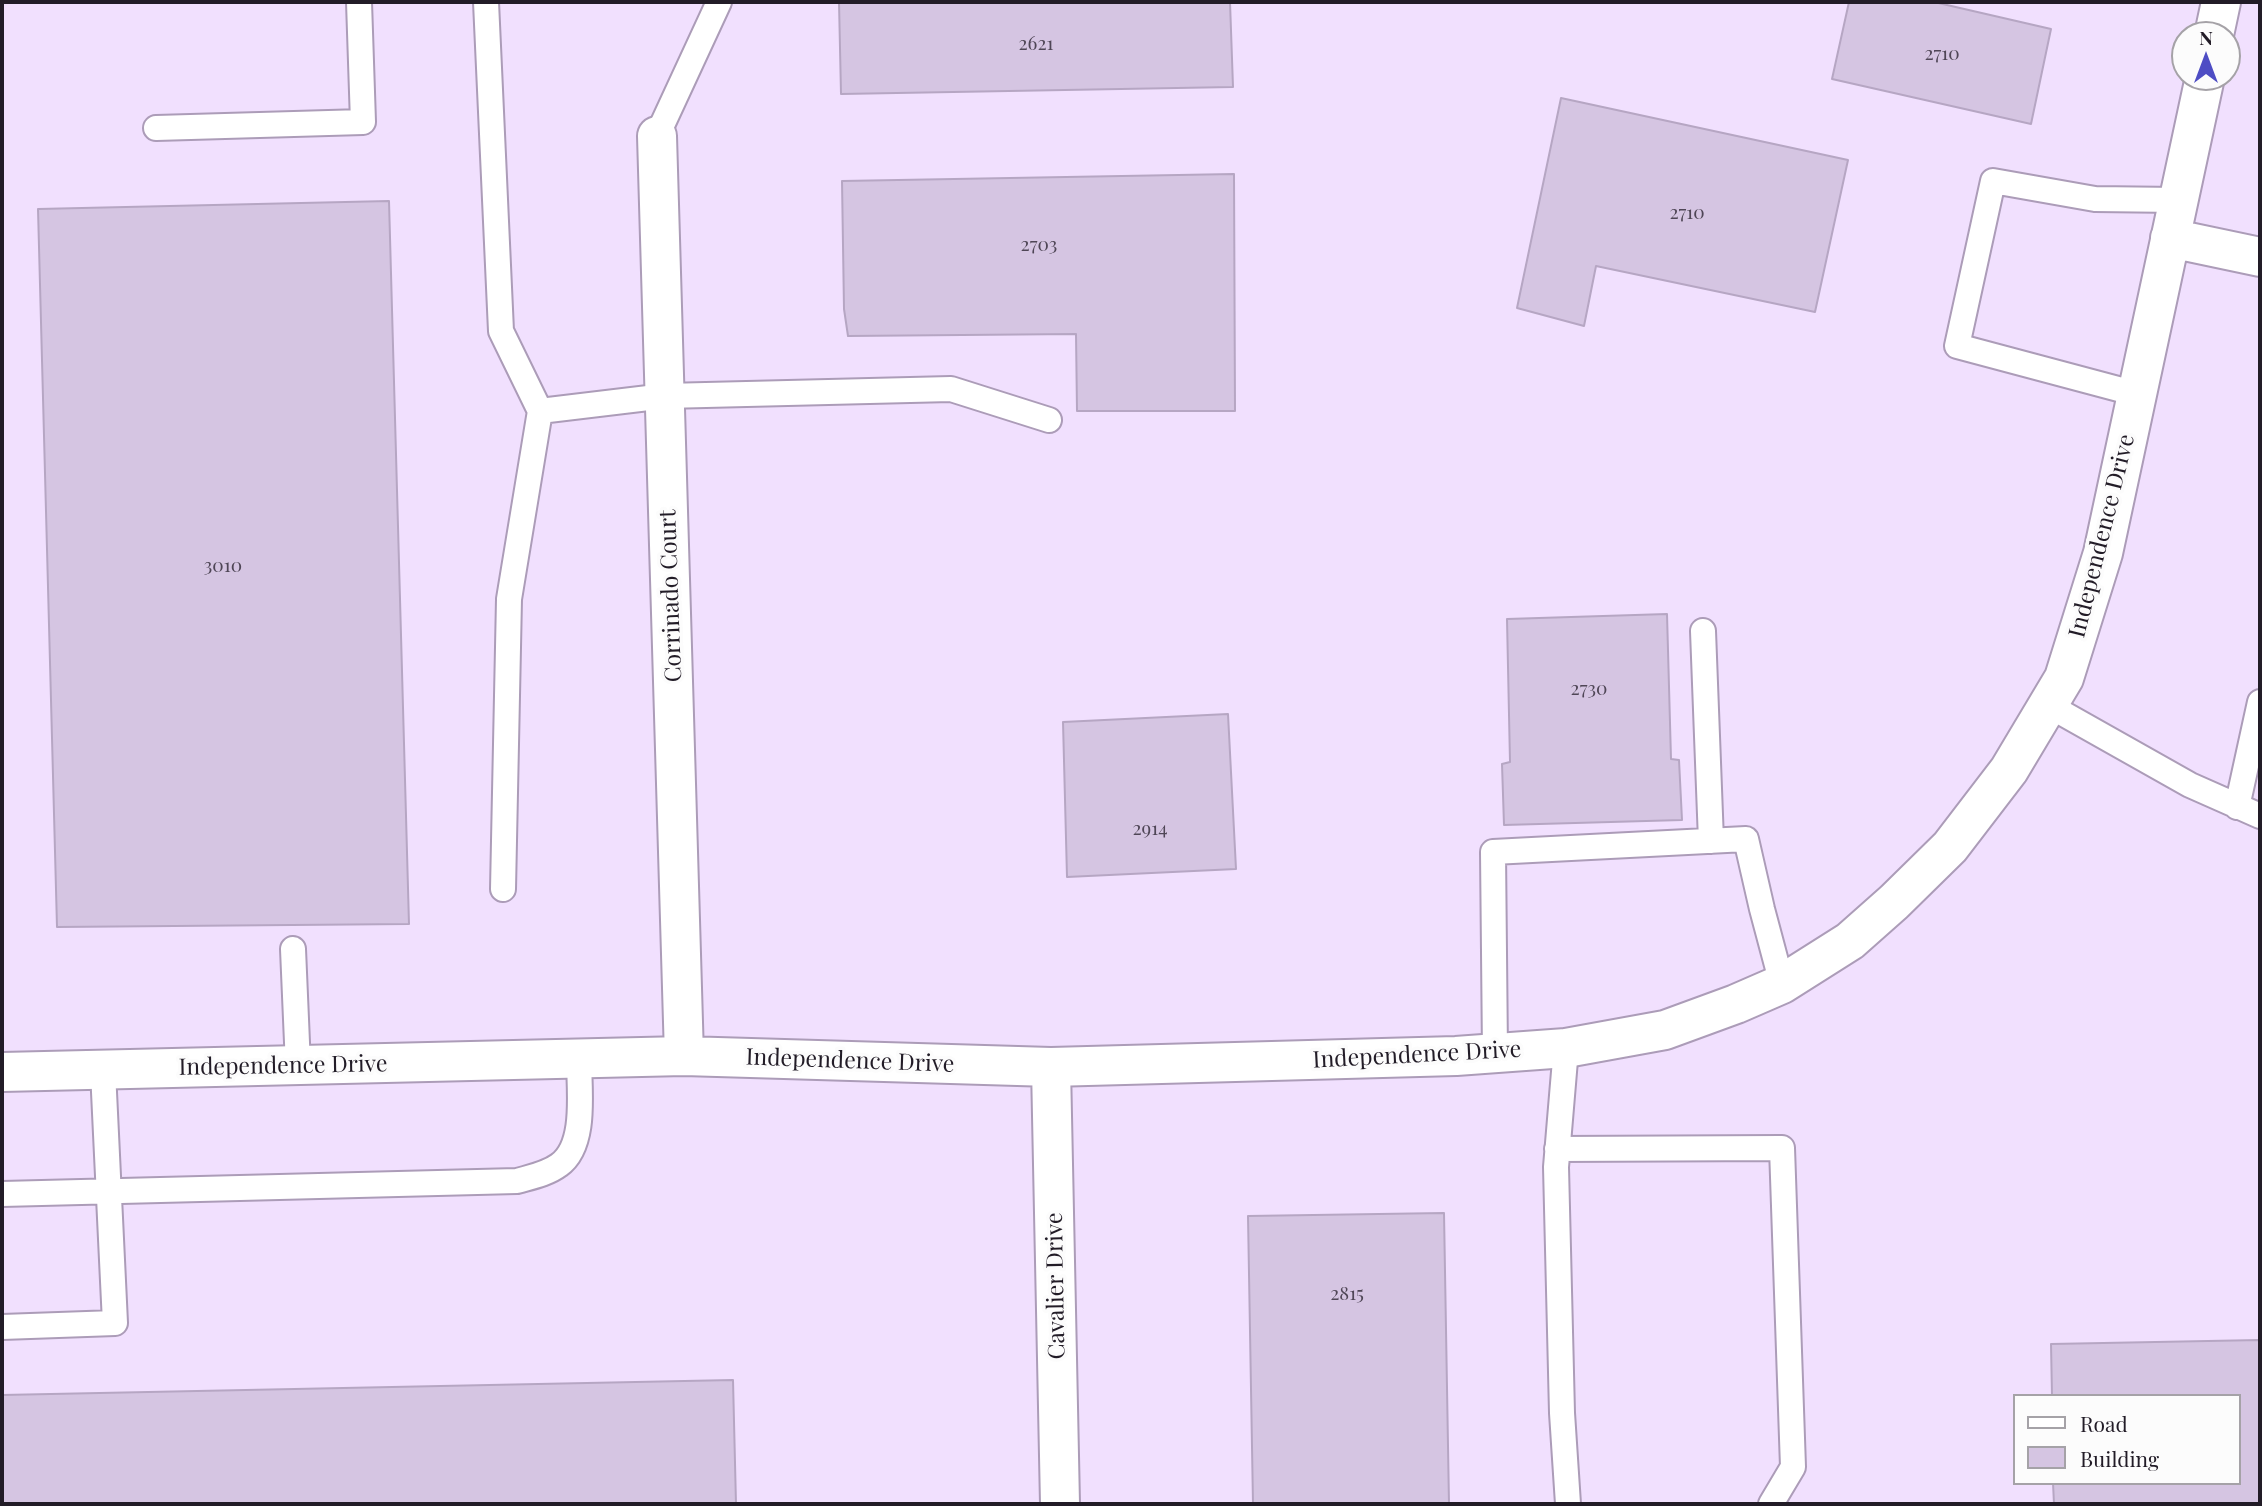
<!DOCTYPE html>
<style>
body{margin:0}
#map{position:relative;width:2262px;height:1506px;overflow:hidden;background:#f4ebfd;font-family:"Playfair Display",serif}
canvas{display:block}
.frame{position:absolute;inset:0;border:4px solid #221c27;pointer-events:none}
.legend{position:absolute;left:2013px;top:1394px;width:228px;height:91px;box-sizing:border-box;background:#fcfcfc;border:2px solid #a5a2a7;margin:0;padding:9px 12px;list-style:none;font-size:21px;color:#221c27}
.legend li{display:flex;align-items:center;gap:14px;height:35px}
.legend b{width:35px;border:2px solid #a5a2a7}
.north{position:absolute;left:2171px;top:21px;width:70px;height:70px;box-sizing:border-box;background:#fcfcfc;border:2px solid #a5a2a7;border-radius:50%;rotate:0deg;font-size:19px;font-weight:700;line-height:28px;text-align:center;color:#221c27}
.north::after{content:'';display:block;margin:auto;width:24px;height:32px;background:#4e4dc4;clip-path:polygon(50% 0,100% 100%,50% 72%,0 100%)}
</style>
<div id="map">
<canvas width="2262" height="1506"></canvas>
<div class="frame"></div>
<ul class="legend">
<li><b style="height:9px;background:#fff"></b>Road</li>
<li><b style="height:19px;background:#d5c5e2"></b>Building</li>
</ul>
<div class="north">N</div>
</div>
<script>
const g = document.querySelector('canvas').getContext('2d');
g.lineJoin = 'round';
function fill(path, color) {
  g.fillStyle = color;
  g.fill(path, 'evenodd');
}
function stroke(path, color, width, dash) {
  g.strokeStyle = color;
  g.lineWidth = width;
  g.lineCap = dash ? 'butt' : 'round';
  g.setLineDash(dash || []);
  g.stroke(path);
}
function label(font, color, halo, rows, align = 'center') {
  g.font = font + ' "Playfair Display",serif';
  g.lineWidth = 7;
  g.setLineDash([]);
  g.textBaseline = 'middle';
  g.strokeStyle = halo;
  g.fillStyle = color;
  for (const [text, x, y, turn = 0] of rows) {
    g.save();
    g.translate(x, y);
    g.rotate((+turn || 0) * Math.PI / 180);
    g.textAlign = isNaN(turn) ? turn : align;
    if (halo) g.strokeText(text, 0, 0);
    g.fillText(text, 0, 0);
    g.restore();
  }
}
const built = new Path2D(`
 M 2,2 L 2260,2 L 2260,1504 L 2,1504 ZM 2185,35 L 2227,35 L 2227,77 L 2185,77 ZM 2015,1396 L 2239,1396 L 2239,1483 L 2015,1483 Z`);
const building = new Path2D(`
 M 839,2 L 1230,2 L 1233,87 L 841,94 Z
 M 1849,2 L 1934,2 L 2051,29 L 2031,124 L 1832,79 Z
 M 1561,98 L 1848,160 L 1815,312 L 1596,266 L 1584,326 L 1517,308 Z
 M 1234,174 L 1235,411 L 1077,411 L 1076,334 L 848,336 L 844,309 L 842,181 Z
 M 389,201 L 409,924 L 57,927 L 38,209 Z
 M 1667,614 L 1671,759 L 1679,760 L 1682,820 L 1504,825 L 1502,764 L 1510,762 L 1507,619 Z
 M 1228,714 L 1236,869 L 1067,877 L 1063,722 Z
 M 1444,1213 L 1449,1504 L 1253,1504 L 1248,1216 Z
 M 2260,1340 L 2260,1504 L 2054,1504 L 2053,1483 L 2239,1483 L 2239,1396 L 2052,1396 L 2051,1344 Z
 M 733,1380 L 736,1504 L 2,1504 L 2,1395 Z`);
const service = new Path2D(`
 M 486,2 L 501,331 L 540,411
 M 156,128 L 363,122 L 359,2
 M 657,136 L 719,2
 M 2137,394 L 1957,346 L 1993,181 L 2095,199 L 2178,200
 M 1703,631 L 1711,841
 M 2048,705 L 2190,785 L 2260,816
 M 2237,807 L 2260,702
 M 503,889 L 509,599 L 540,411 L 665,396 L 951,389 L 1049,420
 M 293,949 L 298,1066
 M 1566,1048 L 1556,1167 L 1562,1413 L 1568,1504
 M 1495,1053 L 1493,852 L 1746,839 L 1762,909 L 1782,984
 M 1557,1149 L 1782,1148 L 1793,1467 L 1771,1504
 M 2,1194 L 517,1181 C 531,1177 547,1174 559,1165 C 587,1145 579,1090 579,1059
 M 2,1327 L 115,1323 L 103,1071`);
const minor = new Path2D(`
 M 2214,35 L 2221,2
 M 657,136 L 684,1056
 M 2170,238 L 2260,257
 M 1051,1067 L 1060,1504
 M 2,1072 L 684,1056 L 1051,1067 L 1456,1056 L 1566,1048 L 1665,1030 L 1736,1004 L 1782,984 L 1850,941 L 1894,902 L 1950,847 L 2009,770 L 2064,678 L 2103,553 L 2205,77`);
const numberNames = [
 ["2621",1036,44],
 ["2710",1942,54],
 ["2710",1687,213],
 ["2703",1039,245],
 ["3010",223,566],
 ["2730",1589,689],
 ["2914",1150,829],
 ["2815",1347,1294]
];
const streetNames = [
 ["Independence Drive",2102,536,-76],
 ["Corrinado Court",671,596,-92],
 ["Independence Drive",1417,1055,-3],
 ["Independence Drive",850,1061,2],
 ["Independence Drive",283,1066,-1],
 ["Cavalier Drive",1056,1286,-91]
];
fill(built, '#f1e0fe');
fill(building, '#d5c5e2');
stroke(building, '#b6a6c3', 2);
stroke(service, '#ac9cb8', 28);
stroke(minor, '#ac9cb8', 42);
stroke(service, '#fff', 24);
stroke(minor, '#fff', 38);
label('19px', '#4f4656', null, numberNames);
label('23px', '#221c27', '#fcfcfc', streetNames);
</script>
